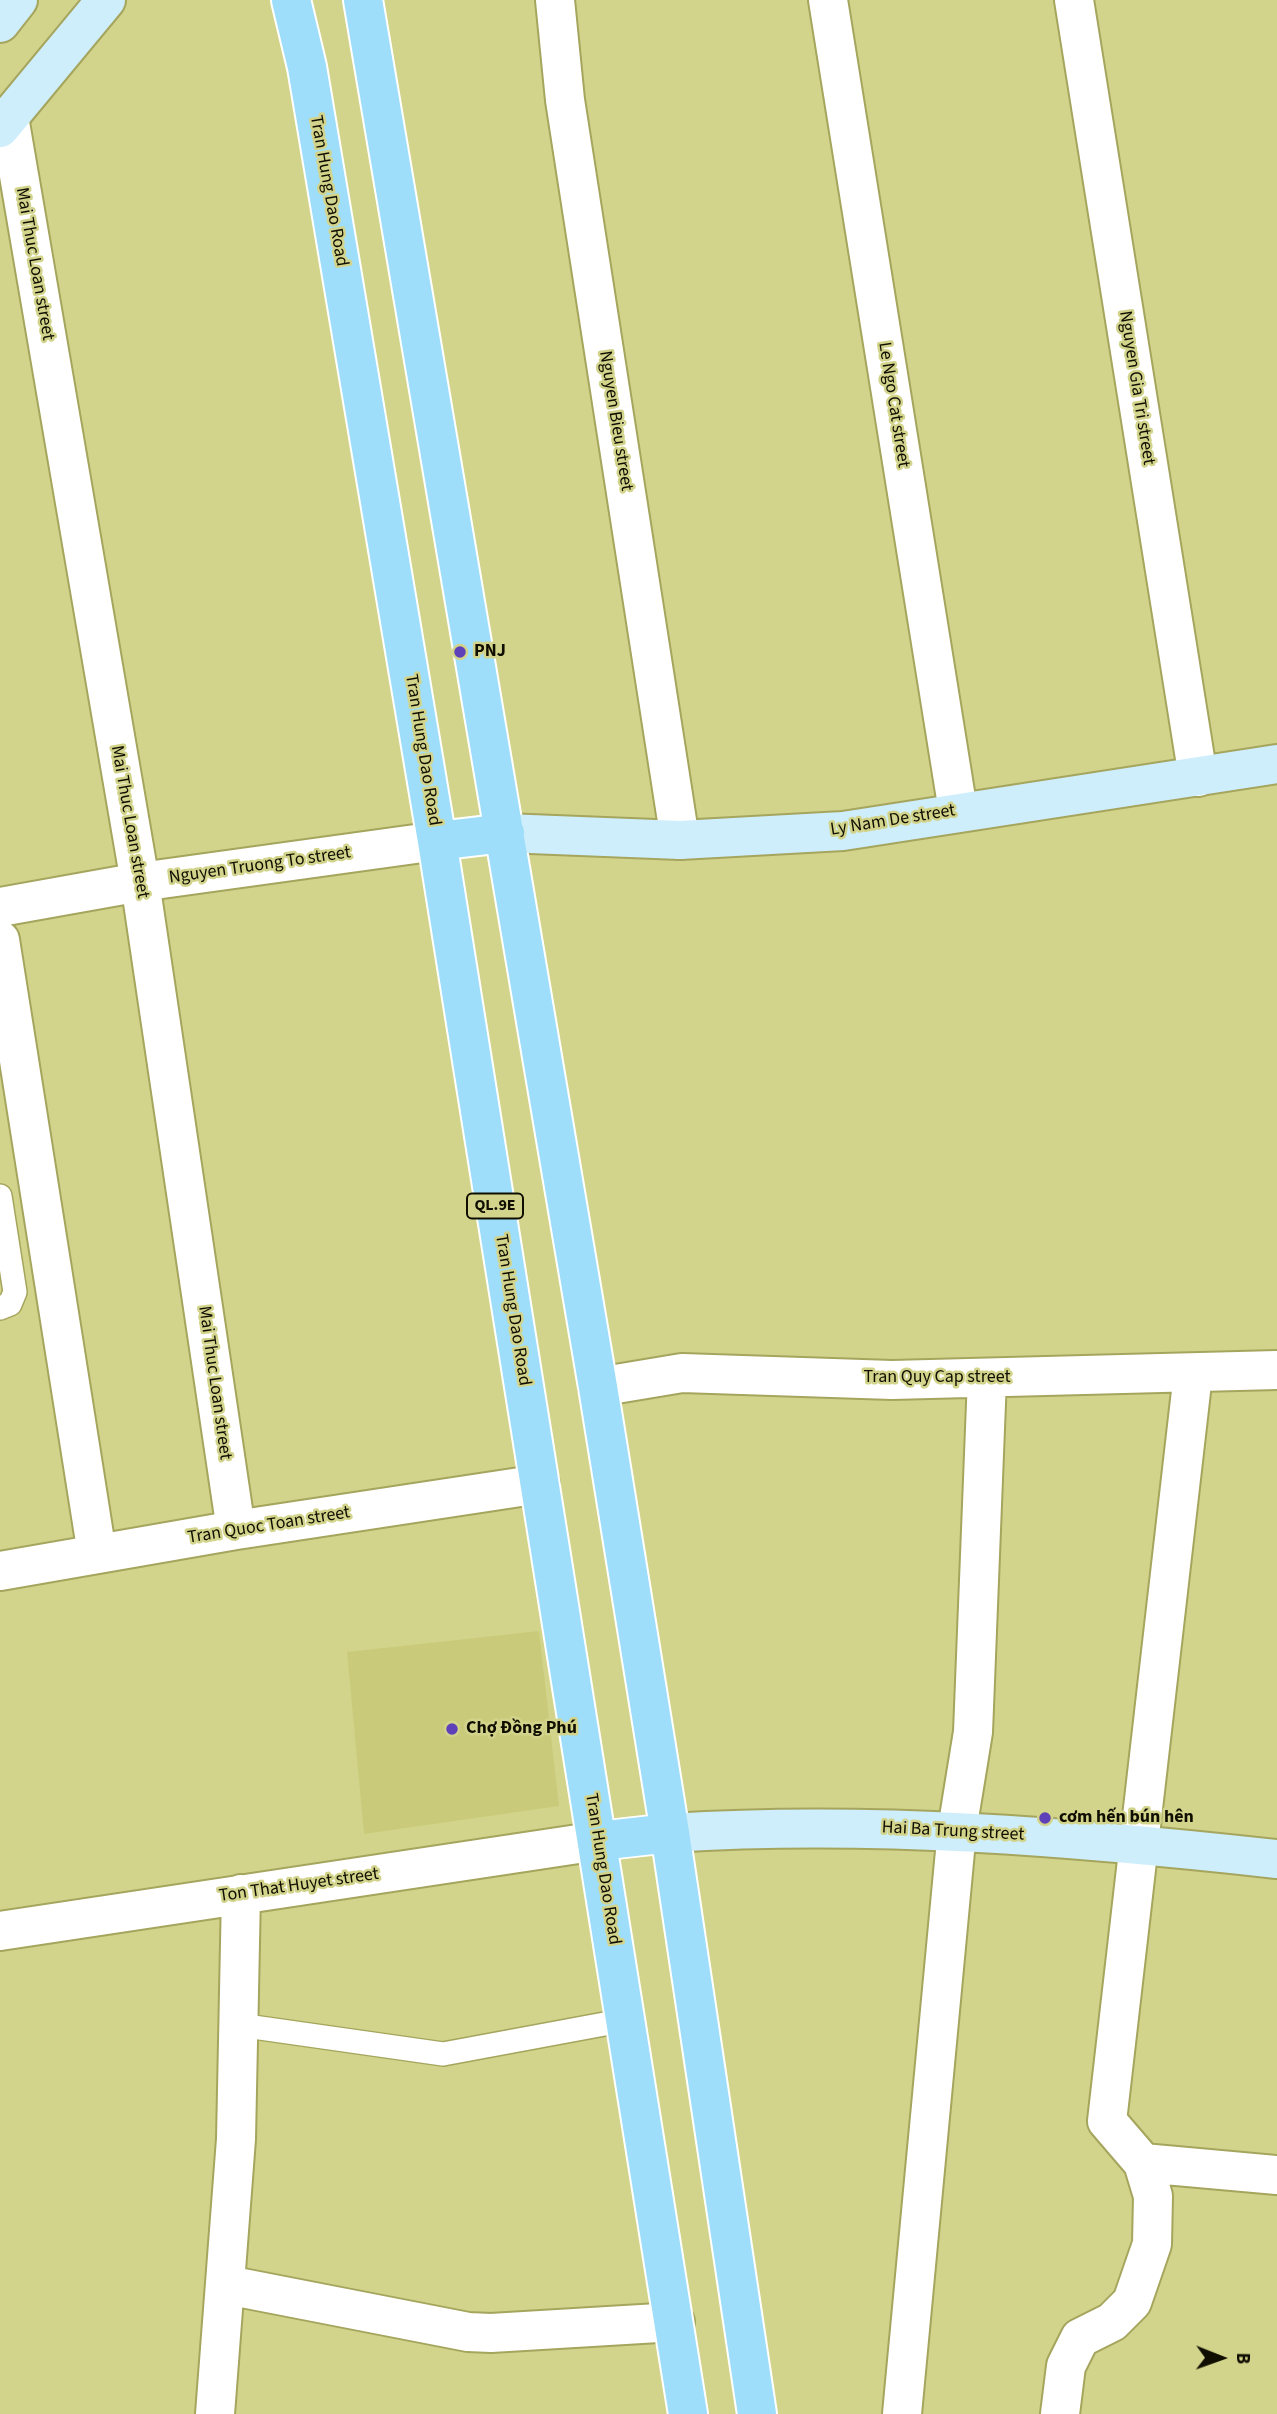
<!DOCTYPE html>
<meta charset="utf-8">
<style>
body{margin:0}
#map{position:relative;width:1277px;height:2414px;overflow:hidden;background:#d3d48b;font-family:"Source Sans 3",sans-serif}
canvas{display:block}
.north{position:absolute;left:1186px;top:2323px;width:70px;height:70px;-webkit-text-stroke:5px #d3d48b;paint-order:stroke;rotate:91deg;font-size:19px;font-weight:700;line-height:28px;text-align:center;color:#0f0e00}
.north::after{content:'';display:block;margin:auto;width:24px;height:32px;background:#0f0e00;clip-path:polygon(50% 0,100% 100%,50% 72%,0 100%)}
</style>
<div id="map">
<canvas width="1277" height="2414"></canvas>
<div class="north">B</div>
</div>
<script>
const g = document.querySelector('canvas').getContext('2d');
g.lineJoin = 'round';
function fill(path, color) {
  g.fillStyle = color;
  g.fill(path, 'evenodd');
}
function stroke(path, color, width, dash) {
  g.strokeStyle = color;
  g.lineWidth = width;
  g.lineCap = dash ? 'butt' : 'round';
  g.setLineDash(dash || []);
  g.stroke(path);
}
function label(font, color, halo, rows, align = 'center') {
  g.font = font + ' "Source Sans 3",sans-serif';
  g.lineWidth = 5;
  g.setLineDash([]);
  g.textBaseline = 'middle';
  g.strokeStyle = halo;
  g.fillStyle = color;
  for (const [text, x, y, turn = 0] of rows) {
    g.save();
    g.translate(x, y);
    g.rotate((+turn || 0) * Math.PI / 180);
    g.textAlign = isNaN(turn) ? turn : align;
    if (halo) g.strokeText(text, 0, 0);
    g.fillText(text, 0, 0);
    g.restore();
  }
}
const built = new Path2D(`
 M 539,1631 L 559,1806 L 364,1834 L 347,1652 Z`);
const lane = new Path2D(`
 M 0,1196 L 15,1292 L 10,1304 L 0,1308
 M 239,2025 L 443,2054 L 626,2020`);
const street = new Path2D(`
 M 555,0 L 565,100 L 680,840
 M 828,0 L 958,811
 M 1074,0 L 1198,777
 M 9,117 L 140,882 L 236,1530
 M 0,907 L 140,882 L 437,841
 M 0,940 L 97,1554
 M 598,1387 L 682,1373 L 892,1380 L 1277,1370
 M 0,1571 L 236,1530 L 540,1484
 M 0,1931 L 598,1841
 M 1143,2163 L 1277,2175
 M 227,2285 L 468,2332 L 491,2333 L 675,2322
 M 215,2414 L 236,2139 L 241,1894
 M 902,2414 L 957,1830 L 973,1732 L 987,1378
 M 1060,2414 L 1066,2366 L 1080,2338 L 1112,2322 L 1132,2302 L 1152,2244 L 1153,2196 L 1143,2163 L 1107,2121 L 1193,1374`);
const secondary = new Path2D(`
 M 0,23 L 18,0
 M 0,128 L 106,0
 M 505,833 L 680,840 L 843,831 L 1277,764
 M 670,1833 C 874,1820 1075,1837 1277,1859`);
const primary = new Path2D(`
 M 291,0 L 307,67 L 437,841 L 688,2414
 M 363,0 L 598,1387 L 670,1833 L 757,2414
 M 437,841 L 505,833
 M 598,1841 L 670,1833`);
const markers = [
 [460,652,7,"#5e40b8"],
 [452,1729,7,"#5e40b8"],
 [1045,1818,7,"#5e40b8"]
];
const shields = [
 [495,1206,56]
];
const shieldNames = [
 ["QL.9E",495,1206]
];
const streetNames = [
 ["Tran Hung Dao Road",328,191,80],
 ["Mai Thuc Loan street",34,264,80],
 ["Nguyen Gia Tri street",1136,388,81],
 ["Le Ngo Cat street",893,405,81],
 ["Nguyen Bieu street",615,421,81],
 ["Tran Hung Dao Road",422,750,81],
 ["Ly Nam De street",893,821,-9],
 ["Mai Thuc Loan street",129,822,80],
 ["Nguyen Truong To street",260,866,-8],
 ["Tran Hung Dao Road",512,1310,81],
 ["Tran Quy Cap street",937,1378],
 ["Mai Thuc Loan street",214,1383,82],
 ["Tran Quoc Toan street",269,1526,-9],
 ["Hai Ba Trung street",953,1832,3],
 ["Tran Hung Dao Road",602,1869,81],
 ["Ton That Huyet street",299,1886,-8]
];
const poiNames = [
 ["PNJ",474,652],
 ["Chợ Đồng Phú",466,1729],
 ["cơm hến bún hên",1059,1818]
];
fill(built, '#cacb7a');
stroke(lane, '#a5a55e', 26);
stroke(street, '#a5a55e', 42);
stroke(secondary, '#a5a55e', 42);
stroke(primary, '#fff', 42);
stroke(lane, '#fff', 23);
stroke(street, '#fff', 38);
stroke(secondary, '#cfeefc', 38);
stroke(primary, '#9edefa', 38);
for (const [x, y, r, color] of markers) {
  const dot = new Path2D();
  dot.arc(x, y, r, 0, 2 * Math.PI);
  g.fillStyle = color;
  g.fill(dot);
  stroke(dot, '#d3d48b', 2.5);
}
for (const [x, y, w] of shields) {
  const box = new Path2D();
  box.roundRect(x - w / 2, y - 12.5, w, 25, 5);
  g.fillStyle = '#d3d48b';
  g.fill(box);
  stroke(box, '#0f0e00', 2);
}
label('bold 16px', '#0f0e00', null, shieldNames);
label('18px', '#0f0e00', '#d3d48b', streetNames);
label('bold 18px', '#0f0e00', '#d3d48b', poiNames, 'left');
</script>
